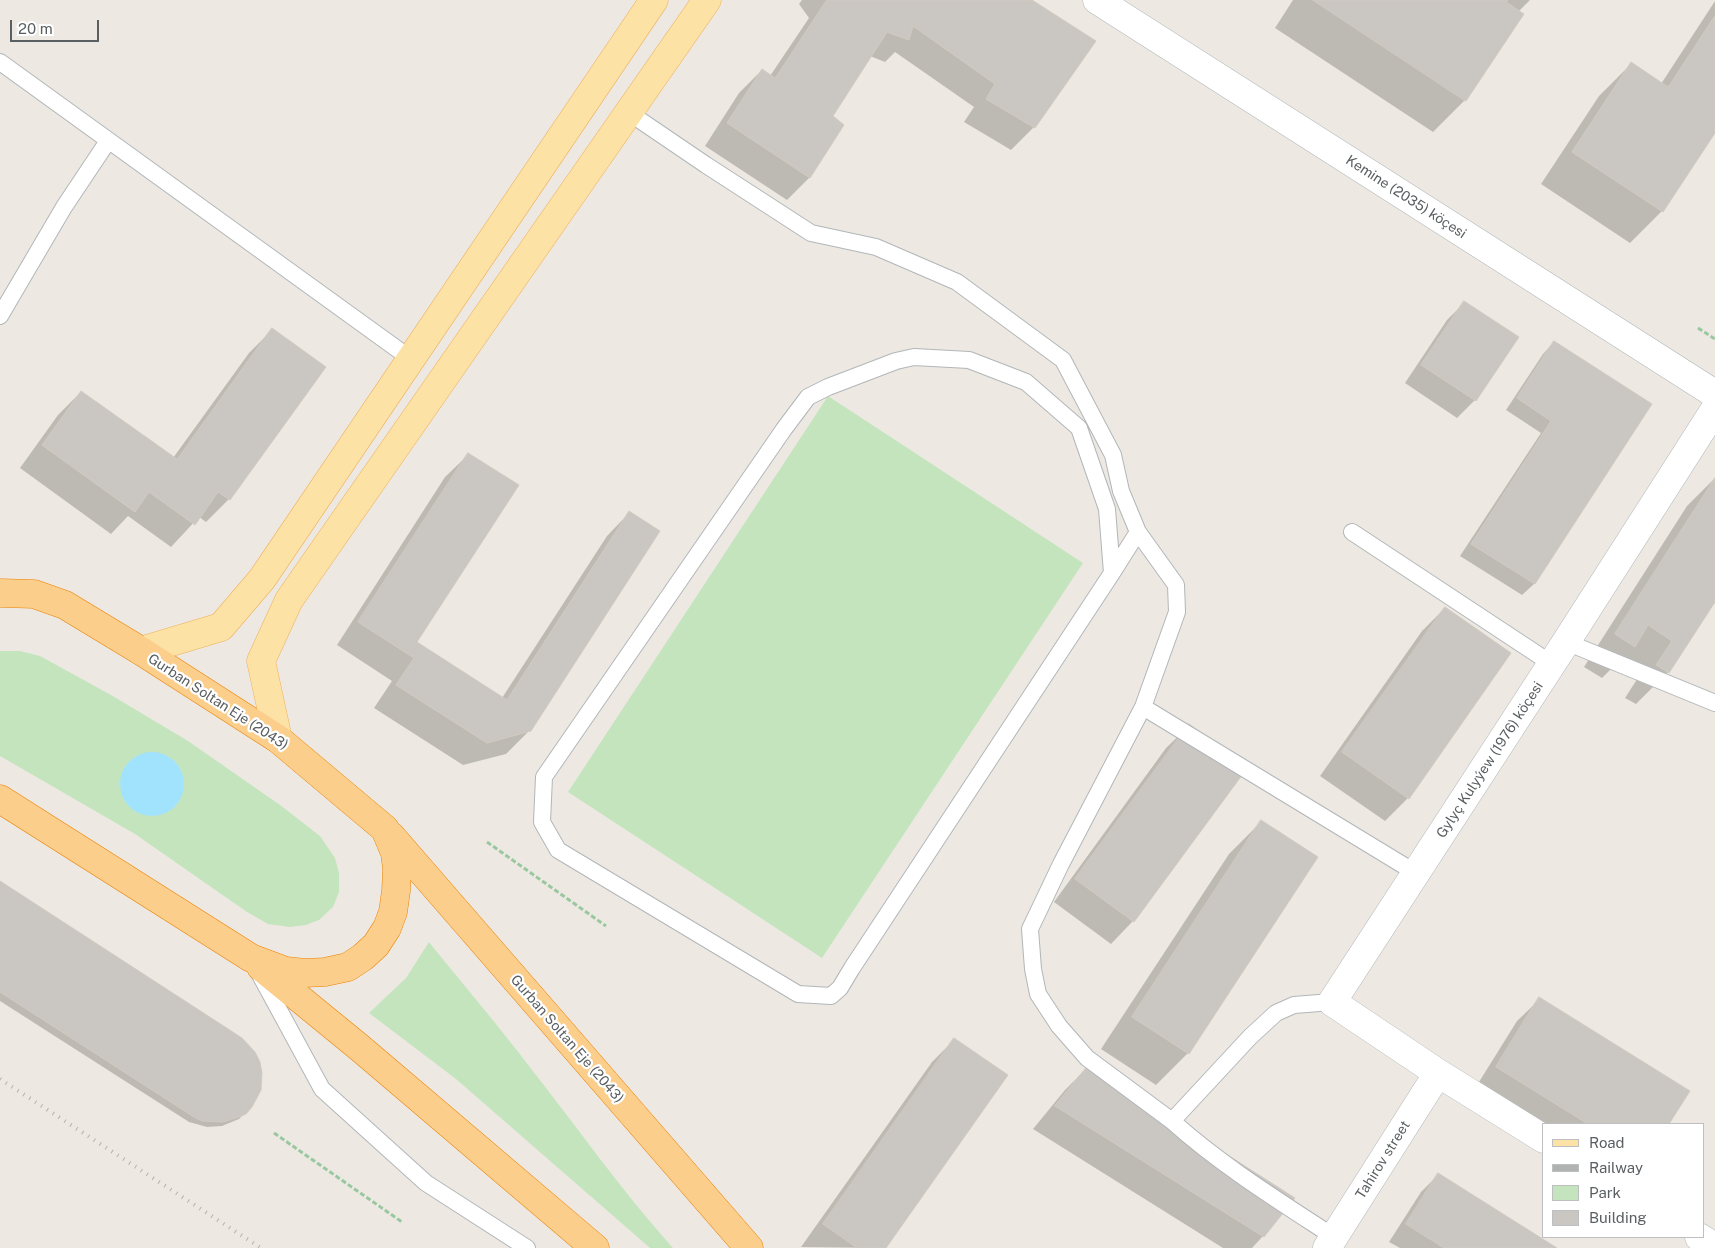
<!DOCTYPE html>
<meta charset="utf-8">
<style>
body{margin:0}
#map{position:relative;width:1715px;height:1248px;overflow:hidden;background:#ede9e2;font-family:"Public Sans",sans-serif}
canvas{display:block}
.legend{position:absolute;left:1542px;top:1123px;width:162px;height:115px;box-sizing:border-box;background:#fff;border:1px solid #bdbfc0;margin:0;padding:6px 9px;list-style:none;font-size:15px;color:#5a5f62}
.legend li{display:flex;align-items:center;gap:10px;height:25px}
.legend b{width:25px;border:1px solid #bdbfc0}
.scale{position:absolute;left:10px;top:20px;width:89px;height:22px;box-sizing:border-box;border:2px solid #5a5f62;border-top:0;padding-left:6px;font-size:15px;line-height:18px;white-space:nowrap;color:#5a5f62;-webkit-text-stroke:4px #fff;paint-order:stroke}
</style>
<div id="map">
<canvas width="1715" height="1248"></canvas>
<ul class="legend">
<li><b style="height:6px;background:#fde2a6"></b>Road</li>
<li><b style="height:6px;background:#b1b2b2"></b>Railway</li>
<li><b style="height:14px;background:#c4e4be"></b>Park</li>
<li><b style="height:14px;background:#cac6c1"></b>Building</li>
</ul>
<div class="scale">20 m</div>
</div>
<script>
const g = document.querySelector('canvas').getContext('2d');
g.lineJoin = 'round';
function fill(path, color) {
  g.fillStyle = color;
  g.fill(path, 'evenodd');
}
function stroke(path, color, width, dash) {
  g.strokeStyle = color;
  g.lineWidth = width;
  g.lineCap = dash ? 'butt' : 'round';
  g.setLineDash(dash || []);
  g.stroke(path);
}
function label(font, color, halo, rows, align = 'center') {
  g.font = font + ' "Public Sans",sans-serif';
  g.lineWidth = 4.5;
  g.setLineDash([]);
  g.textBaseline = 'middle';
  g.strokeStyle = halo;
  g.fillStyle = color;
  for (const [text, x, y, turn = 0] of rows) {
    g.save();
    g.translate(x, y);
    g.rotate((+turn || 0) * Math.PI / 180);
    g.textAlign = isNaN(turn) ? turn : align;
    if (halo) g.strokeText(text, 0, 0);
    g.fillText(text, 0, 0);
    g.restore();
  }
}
const green = new Path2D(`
 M 828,396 L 1083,563 L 822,958 L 568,792 Z
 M 0,651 L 20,651 L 40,656 L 111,695 L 188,741 L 280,805 L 320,836 L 335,858 L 339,873 L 339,892 L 333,907 L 319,920 L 306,925 L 290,927 L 268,924 L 247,912 L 135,834 L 0,756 ZM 167,756 L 176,763 L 182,772 L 125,800 L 121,791 L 121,780 Z
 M 429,942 C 462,983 497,1024 529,1066 C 577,1127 621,1190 673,1248 L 650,1248 L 456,1079 L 369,1013 L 406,978 Z`);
const water = new Path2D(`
 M120 784a32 32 0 1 1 64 0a32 32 0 1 1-64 0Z`);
const shadow = new Path2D(`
 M 802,0 L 1030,0 L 1034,127 L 1011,150 L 964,122 L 974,107 L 895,52 L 885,62 L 870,56 L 831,116 L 809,178 L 787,200 L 705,146 L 739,93 L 762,70 L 770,76 L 809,18 L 799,4 Z
 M 1293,0 L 1530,0 L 1518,12 L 1465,100 L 1433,132 L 1275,28 Z
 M 1715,1 L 1715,131 L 1662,211 L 1630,243 L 1541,184 L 1599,96 L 1631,64 L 1661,84 Z
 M 1465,302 L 1517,337 L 1475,400 L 1457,418 L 1405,383 L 1447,320 Z
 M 272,330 L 324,368 L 229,499 L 206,522 L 199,517 L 171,547 L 128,516 L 111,534 L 20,468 L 58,415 L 81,392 L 173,458 L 249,353 Z
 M 1554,342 L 1650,405 L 1534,584 L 1522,595 L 1460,556 L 1541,433 L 1506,410 L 1543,354 Z
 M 468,455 L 416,642 L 502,698 L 607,536 L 629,513 L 530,730 L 506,754 L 463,765 L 374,708 L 392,681 L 337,645 L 445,477 Z
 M 1715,478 L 1715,604 L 1713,603 L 1668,672 L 1636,704 L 1625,698 L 1641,673 L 1620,660 L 1602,678 L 1584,667 L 1687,506 Z
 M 1445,608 L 1408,798 L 1385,821 L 1320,776 L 1422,631 Z
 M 1189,726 L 1133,921 L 1111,944 L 1054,902 L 1166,748 Z
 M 1261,822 L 1188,1053 L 1156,1085 L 1101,1049 L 1229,854 Z
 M 0,883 L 261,1081 L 257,1098 L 245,1113 L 239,1119 L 222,1126 L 207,1127 L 189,1122 L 0,1001 Z
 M 1540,999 L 1689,1091 L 1668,1124 L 1544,1124 L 1474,1090 L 1517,1021 Z
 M 954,1040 L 885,1248 L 801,1247 L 932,1062 Z
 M 1088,1067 L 1263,1236 L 1252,1248 L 1223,1248 L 1033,1129 L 1065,1090 Z
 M 1438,1175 L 1555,1248 L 1400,1248 L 1389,1242 L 1421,1192 Z`);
const building = new Path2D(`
 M 827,0 L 1032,0 L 1096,41 L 1035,128 L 986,99 L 995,84 L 913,26 L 909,40 L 887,32 L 833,116 L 844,125 L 810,178 L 727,123 L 762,69 L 775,78 Z
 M 1313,0 L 1508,0 L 1506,2 L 1524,14 L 1466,101 Z
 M 1715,16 L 1715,133 L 1663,212 L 1572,152 L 1631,62 L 1668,87 Z
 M 1464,301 L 1519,337 L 1476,401 L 1421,365 Z
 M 272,328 L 326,367 L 230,500 L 218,492 L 195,525 L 149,492 L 135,512 L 42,445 L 81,391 L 177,459 Z
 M 1554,341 L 1652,404 L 1535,584 L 1471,544 L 1551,421 L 1517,398 Z
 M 468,453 L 519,485 L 417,642 L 507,700 L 629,511 L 660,531 L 531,731 L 487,743 L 396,685 L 414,658 L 358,622 Z
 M 1715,478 L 1715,602 L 1669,673 L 1656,665 L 1672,641 L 1648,625 L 1635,647 L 1615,634 Z
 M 1445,607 L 1511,653 L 1409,799 L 1342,752 Z
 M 1189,724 L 1248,767 L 1134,922 L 1075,879 Z
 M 1261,820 L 1318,857 L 1189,1054 L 1132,1017 Z
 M 0,881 L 242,1038 L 255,1052 L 260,1062 L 262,1073 L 261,1090 L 252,1107 L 246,1114 L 239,1117 L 223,1122 L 202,1121 L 194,1117 L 0,992 Z
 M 1539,997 L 1690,1091 L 1669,1124 L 1588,1124 L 1496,1067 Z
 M 954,1038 L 1008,1075 L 886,1248 L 857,1248 L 823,1224 Z
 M 1088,1066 L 1295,1198 L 1264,1237 L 1055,1106 Z
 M 1438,1173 L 1557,1248 L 1444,1248 L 1406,1224 Z`);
const path = new Path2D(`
 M 1698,328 L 1715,339
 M 487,842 L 606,926
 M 274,1133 L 402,1222`);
const lane = new Path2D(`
 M 0,62 L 411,359
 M 628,112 L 706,165 L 811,233 L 876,247 L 957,282 L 1063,360 L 1113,455 L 1121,491 L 1138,532 L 1176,585 L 1177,612 L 1143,707 L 1061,864 L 1030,929 L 1033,969 L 1038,994 L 1059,1026 L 1087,1058 L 1172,1121 L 1250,1037 L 1276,1013 L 1294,1005 L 1332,1002
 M 0,316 L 64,207 L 108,141
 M 1352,532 L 1552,664
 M 1112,573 L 1107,509 L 1079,428 L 1026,382 L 969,360 L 914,357 L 896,361 L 828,387 L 808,397 L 784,429 L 544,777 L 542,822 L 558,850 L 798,994 L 831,996 L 840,988 L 852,968 L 1112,573 L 1138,532
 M 1566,642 L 1715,703
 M 1143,707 L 1416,873
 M 259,973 L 322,1089 L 426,1183 L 527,1248
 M 1172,1121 C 1221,1165 1279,1201 1334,1237`);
const street = new Path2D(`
 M 1544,1139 L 1438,1073 L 1332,1002 L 1566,642 L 1715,409
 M 1699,1237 L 1715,1247
 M 1327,1248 L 1438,1073`);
const secondary = new Path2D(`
 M 1097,0 L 1715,394`);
const primary = new Path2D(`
 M 141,651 L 221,627 L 262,579 L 654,0
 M 278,739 L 261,661 L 289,600 L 707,0`);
const highway = new Path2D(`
 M 0,593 L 34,594 L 65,605 L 141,651 L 278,739 L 385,829 L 395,853 L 397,869 L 396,891 L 393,912 L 387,928 L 376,945 L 363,957 L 348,967 L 325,972 L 305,973 L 286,971 L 251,958 L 0,799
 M 391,836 L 749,1248
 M 261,967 L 360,1048 L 595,1248`);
const rail = new Path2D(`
 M 0,1079 L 261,1248`);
const streetNames = [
 ["Kemine (2035) köçesi",1406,197,33],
 ["Gurban Soltan Eje (2043)",218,702,33],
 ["Gylyç Kulyýew (1976) köçesi",1490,760,-57],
 ["Gurban Soltan Eje (2043)",567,1039,49],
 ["Tahirov street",1383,1160,-58]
];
fill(green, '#c4e4be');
fill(water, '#a1e3fd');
fill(shadow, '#0003');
fill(building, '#cac6c1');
stroke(building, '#d1cac0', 1);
stroke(lane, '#b2b6b9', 18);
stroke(street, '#b2b6b9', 29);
stroke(secondary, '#b3b8bc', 29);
stroke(primary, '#eeaf59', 29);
stroke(highway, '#ea8104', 29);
stroke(path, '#99c8a0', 3, [5, 2.5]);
stroke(lane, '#fff', 16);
stroke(street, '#fff', 28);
stroke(secondary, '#fff', 28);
stroke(primary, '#fde2a6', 28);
stroke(highway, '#fbce8b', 28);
stroke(rail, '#b1b2b2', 4, [1, 6]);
label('14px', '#5a5f62', '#fff', streetNames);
</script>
